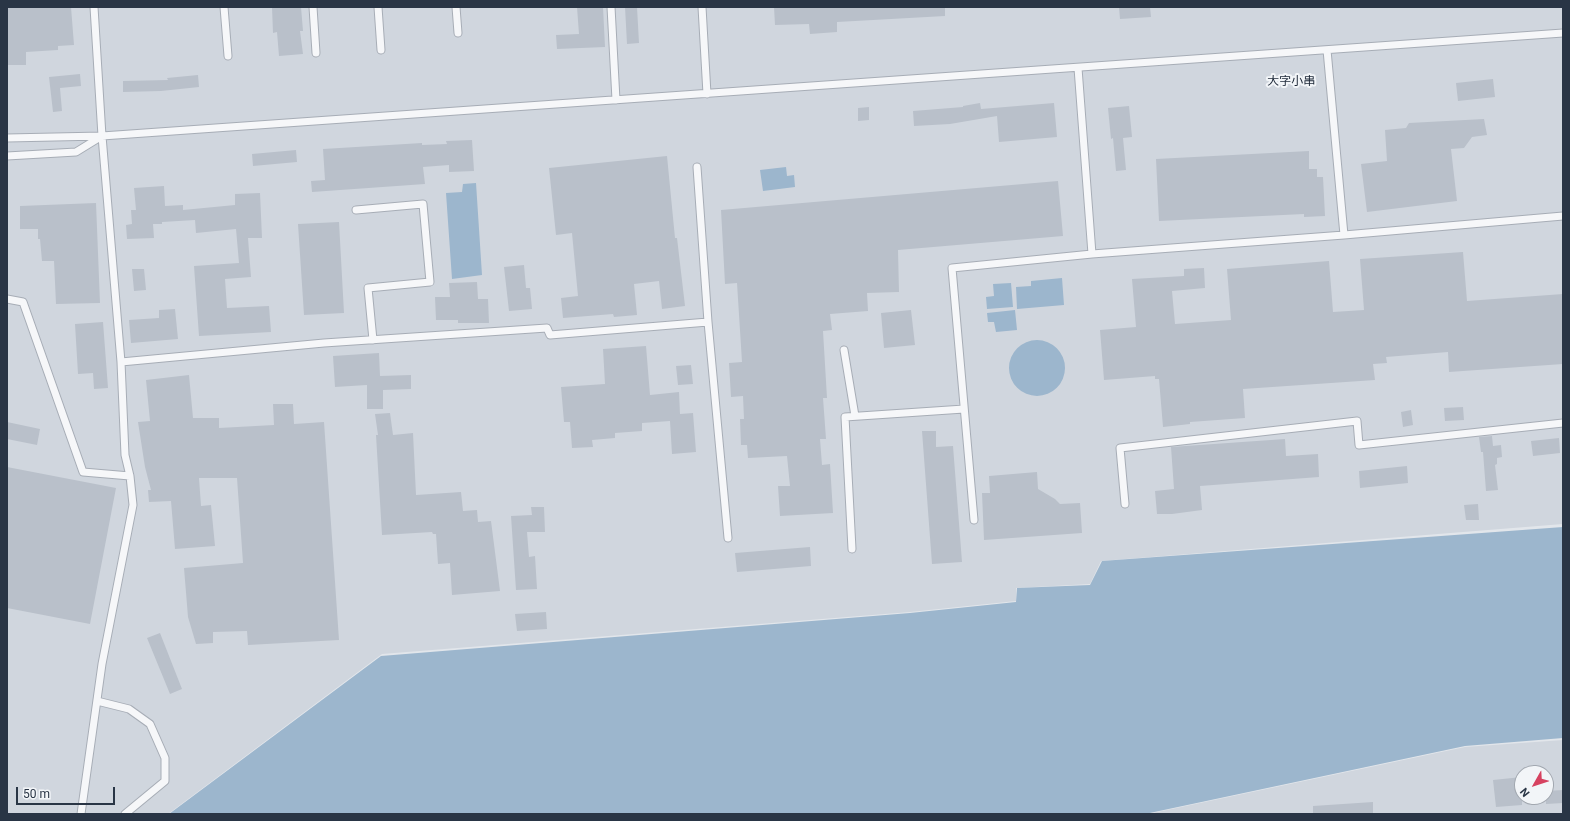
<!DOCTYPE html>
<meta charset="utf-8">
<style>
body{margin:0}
#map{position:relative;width:1570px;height:821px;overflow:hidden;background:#e2e6eb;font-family:Roboto,sans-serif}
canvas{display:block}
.frame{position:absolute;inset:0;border:8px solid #293545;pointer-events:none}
.north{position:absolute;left:1514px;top:765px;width:40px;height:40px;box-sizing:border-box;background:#f2f5f8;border:1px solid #a2a8b0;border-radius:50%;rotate:231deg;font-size:11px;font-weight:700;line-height:16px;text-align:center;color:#293545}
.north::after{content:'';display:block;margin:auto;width:14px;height:18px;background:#d64260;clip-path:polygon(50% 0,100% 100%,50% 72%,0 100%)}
.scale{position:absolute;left:16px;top:787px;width:99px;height:18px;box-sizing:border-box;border:2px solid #293545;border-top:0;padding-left:5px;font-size:12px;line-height:14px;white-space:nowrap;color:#293545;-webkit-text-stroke:3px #f2f5f8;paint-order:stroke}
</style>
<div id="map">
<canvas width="1570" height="821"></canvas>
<div class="frame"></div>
<div class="north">N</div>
<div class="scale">50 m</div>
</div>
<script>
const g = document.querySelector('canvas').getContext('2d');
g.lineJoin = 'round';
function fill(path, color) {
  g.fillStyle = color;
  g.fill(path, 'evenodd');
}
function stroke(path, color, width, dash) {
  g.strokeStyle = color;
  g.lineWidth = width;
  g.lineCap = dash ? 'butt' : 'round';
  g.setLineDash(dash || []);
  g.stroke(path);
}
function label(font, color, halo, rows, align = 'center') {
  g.font = font + ' Roboto,"Noto Sans JP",sans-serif';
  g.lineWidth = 4;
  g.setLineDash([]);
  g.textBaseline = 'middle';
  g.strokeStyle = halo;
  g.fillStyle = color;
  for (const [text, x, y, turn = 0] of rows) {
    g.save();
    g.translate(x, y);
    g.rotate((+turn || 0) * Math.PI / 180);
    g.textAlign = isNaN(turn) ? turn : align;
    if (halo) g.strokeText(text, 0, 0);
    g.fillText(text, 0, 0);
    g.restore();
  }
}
const built = new Path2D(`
 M 7,7 L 1563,7 L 1563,524 L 1101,561 L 1090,584 L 1016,588 L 1016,601 L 910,612 L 382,654 L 168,814 L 7,814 Z
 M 1563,740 L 1563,814 L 1148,814 L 1465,747 ZM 1522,773 L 1546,773 L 1546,797 L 1522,797 Z`);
const water = new Path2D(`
 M 786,167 L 787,176 L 794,175 L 795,187 L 763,191 L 760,170 Z
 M 476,183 L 482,275 L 452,279 L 446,193 L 462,192 L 463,184 Z
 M 1062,278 L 1064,305 L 1017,309 L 1016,287 L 1031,286 L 1031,281 Z
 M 1011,283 L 1013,307 L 987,309 L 986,297 L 994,296 L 993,284 Z
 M 1015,310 L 1017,330 L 996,332 L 994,322 L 988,322 L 987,313 Z
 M1009 368a28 28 0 1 1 56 0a28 28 0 1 1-56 0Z
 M 1563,527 L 1563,738 L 1465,746 L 1145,814 L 169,814 L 381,656 L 910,613 L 1016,602 L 1017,588 L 1090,585 L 1102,561 Z`);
const building = new Path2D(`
 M 7,7 L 71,7 L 74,45 L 58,46 L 58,50 L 26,52 L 26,65 L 7,65 Z
 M 272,7 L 301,7 L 303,31 L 300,31 L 303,54 L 279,56 L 277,32 L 273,33 Z
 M 577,7 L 603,7 L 605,47 L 557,49 L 556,35 L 579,34 Z
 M 625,7 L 637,7 L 639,43 L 627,44 Z
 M 774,7 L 945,7 L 945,16 L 837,22 L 837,32 L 810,34 L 809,24 L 775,25 Z
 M 1119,7 L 1150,7 L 1151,17 L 1120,19 Z
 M 80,74 L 81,86 L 60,88 L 62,111 L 53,112 L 49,77 Z
 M 198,75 L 199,87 L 161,91 L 123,92 L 123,81 L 168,80 L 167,78 Z
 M 1493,79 L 1495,97 L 1458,101 L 1456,83 Z
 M 980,103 L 981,109 L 1054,103 L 1057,137 L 999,142 L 997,116 L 950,124 L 914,126 L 913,111 L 963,107 L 963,106 Z
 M 1129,106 L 1132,137 L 1123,138 L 1126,170 L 1116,171 L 1113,138 L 1111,139 L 1108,108 Z
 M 869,107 L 869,120 L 858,121 L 858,108 Z
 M 1484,119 L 1487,135 L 1472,137 L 1464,148 L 1451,149 L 1457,201 L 1367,212 L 1361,164 L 1387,161 L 1385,130 L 1406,128 L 1409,123 Z
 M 472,140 L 474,171 L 449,172 L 449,165 L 423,167 L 425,184 L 312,192 L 311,181 L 325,180 L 323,149 L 422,143 L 422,145 L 447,144 L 446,141 Z
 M 296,150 L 297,162 L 253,166 L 252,154 Z
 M 1309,151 L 1309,169 L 1317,169 L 1317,177 L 1323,177 L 1325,216 L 1304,217 L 1304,214 L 1159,221 L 1156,159 Z
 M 667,156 L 675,238 L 677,238 L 685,306 L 662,309 L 659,281 L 634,284 L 637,315 L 614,317 L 613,314 L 563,318 L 561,298 L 578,296 L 572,233 L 556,235 L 549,168 Z
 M 1058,181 L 1063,236 L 898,250 L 899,292 L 867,293 L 868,311 L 830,314 L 832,330 L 823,331 L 827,398 L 823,398 L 826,439 L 820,439 L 822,465 L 830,464 L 833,513 L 780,516 L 778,486 L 790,486 L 787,456 L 748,458 L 747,445 L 741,445 L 740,419 L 744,419 L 743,396 L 731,397 L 729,363 L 742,362 L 737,283 L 725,284 L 721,210 Z
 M 164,186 L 165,206 L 183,205 L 183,210 L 235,205 L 235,194 L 260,193 L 262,238 L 248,238 L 251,277 L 225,279 L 227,308 L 269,306 L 271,332 L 199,336 L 194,266 L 239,263 L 236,229 L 196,233 L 195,220 L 162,222 L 162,224 L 153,224 L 154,238 L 127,239 L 126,225 L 132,224 L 131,210 L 136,210 L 134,188 Z
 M 96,203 L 100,303 L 56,304 L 54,261 L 42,261 L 40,239 L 38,239 L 38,229 L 20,229 L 20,206 Z
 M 339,222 L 344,313 L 304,315 L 298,224 Z
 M 1463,252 L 1467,301 L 1563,294 L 1563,364 L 1449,372 L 1448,352 L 1386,357 L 1387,363 L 1373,364 L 1375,380 L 1243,389 L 1245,418 L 1190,422 L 1190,424 L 1163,427 L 1159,379 L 1155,379 L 1155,376 L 1104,380 L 1100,330 L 1136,327 L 1132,279 L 1184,276 L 1184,269 L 1204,268 L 1205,288 L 1172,291 L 1175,324 L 1231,320 L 1227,269 L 1329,261 L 1333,312 L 1364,310 L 1360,259 Z
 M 524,265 L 526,288 L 530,288 L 532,309 L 509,311 L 504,267 Z
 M 132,269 L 144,269 L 146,290 L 134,291 Z
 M 477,282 L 478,299 L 488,299 L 489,323 L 458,323 L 458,320 L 436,320 L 435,297 L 450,297 L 449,283 Z
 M 175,309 L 178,339 L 131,343 L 129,320 L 159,318 L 159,310 Z
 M 911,310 L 915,345 L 884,348 L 881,313 Z
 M 103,322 L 108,388 L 94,389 L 93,373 L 78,374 L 75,324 Z
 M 646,346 L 650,395 L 679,392 L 680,414 L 693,413 L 696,452 L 672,454 L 670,421 L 642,423 L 642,431 L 615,433 L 615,438 L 592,440 L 593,447 L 572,448 L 570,422 L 564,422 L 561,387 L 605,384 L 603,349 Z
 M 379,353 L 380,376 L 411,375 L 411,389 L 383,390 L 383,409 L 367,409 L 367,385 L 335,387 L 333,356 Z
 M 691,365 L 693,384 L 678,385 L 676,366 Z
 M 189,375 L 193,418 L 219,418 L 219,428 L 274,425 L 273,404 L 293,404 L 294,424 L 324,422 L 339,640 L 248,645 L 247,631 L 213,632 L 213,643 L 196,644 L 188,617 L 184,568 L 243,563 L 237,478 L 199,478 L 201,506 L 211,505 L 215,546 L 175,549 L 171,501 L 149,502 L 148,490 L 151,490 L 145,467 L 138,422 L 150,421 L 146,380 Z
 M 1463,407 L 1464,420 L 1445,421 L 1444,408 Z
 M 1411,410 L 1413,425 L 1403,427 L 1401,412 Z
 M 390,413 L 393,435 L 413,433 L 416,495 L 461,492 L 463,511 L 477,510 L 478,522 L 491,521 L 500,591 L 452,595 L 450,563 L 438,564 L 436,534 L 433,534 L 432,532 L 382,535 L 376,435 L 378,435 L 375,414 Z
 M 7,422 L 40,429 L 37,445 L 7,439 Z
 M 922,431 L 936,431 L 936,447 L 953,446 L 962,562 L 932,564 Z
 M 1492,436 L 1493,446 L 1501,445 L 1502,457 L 1497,458 L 1497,464 L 1495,465 L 1498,490 L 1486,491 L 1483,452 L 1481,452 L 1479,437 Z
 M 1559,438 L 1560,453 L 1533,456 L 1531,441 Z
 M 1285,439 L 1286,456 L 1318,454 L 1319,477 L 1200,486 L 1202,510 L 1172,514 L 1157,514 L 1155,491 L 1174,489 L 1171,447 Z
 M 1407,466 L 1408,483 L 1360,488 L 1359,471 Z
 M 7,467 L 116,488 L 90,624 L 7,608 Z
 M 1037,472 L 1038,489 L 1055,499 L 1060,504 L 1080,503 L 1082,533 L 984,540 L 982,493 L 990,493 L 989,476 Z
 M 1478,504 L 1479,520 L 1466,520 L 1464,505 Z
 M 531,507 L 544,507 L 545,532 L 527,532 L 529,557 L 535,556 L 537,589 L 516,590 L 511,516 L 532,515 Z
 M 810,547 L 811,566 L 737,572 L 735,553 Z
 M 546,612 L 547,629 L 517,631 L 515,614 Z
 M 160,633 L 182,689 L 170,694 L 147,638 Z
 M 1522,777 L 1522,805 L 1496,807 L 1493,780 Z
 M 1563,790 L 1563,803 L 1546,804 L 1546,791 Z
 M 1373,802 L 1373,813 L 1313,814 L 1313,806 Z`);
const lane = new Path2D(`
 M 224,7 L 228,56
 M 313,7 L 316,53
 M 378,7 L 381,50
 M 456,7 L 458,33
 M 611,7 L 616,100
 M 702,7 L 707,94
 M 1327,50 L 1344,235
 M 1078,68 L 1092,254 L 1344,235 L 1563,216
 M 7,138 L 102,136 L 1563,33
 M 7,156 L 76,152 L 102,136
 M 697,167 L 708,322 L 728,538
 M 356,210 L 423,204 L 430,282 L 368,288 L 373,340
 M 7,299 L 23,302 L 83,472 L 130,476
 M 844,350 L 855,416
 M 121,362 L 324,343 L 547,328 L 550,335 L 708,322
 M 1125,504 L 1120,448 L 1357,421 L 1359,445 L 1563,423
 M 974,520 L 952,268 L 1092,254
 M 852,549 L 845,417 L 964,409
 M 97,701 L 129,709 L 150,724 L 165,758 L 165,781 L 125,814
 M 81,814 L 102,664 L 133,505 L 130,476 L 125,455 L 121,362 L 102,136 L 94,7`);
const quarterNames = [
 ["大字小串",1291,82]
];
fill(built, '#d0d6de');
fill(water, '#9cb6cd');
fill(building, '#b9c0ca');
stroke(lane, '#a7adb6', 9);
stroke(lane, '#f6f7f9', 7);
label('12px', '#1b2636', '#f2f5f8', quarterNames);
</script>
